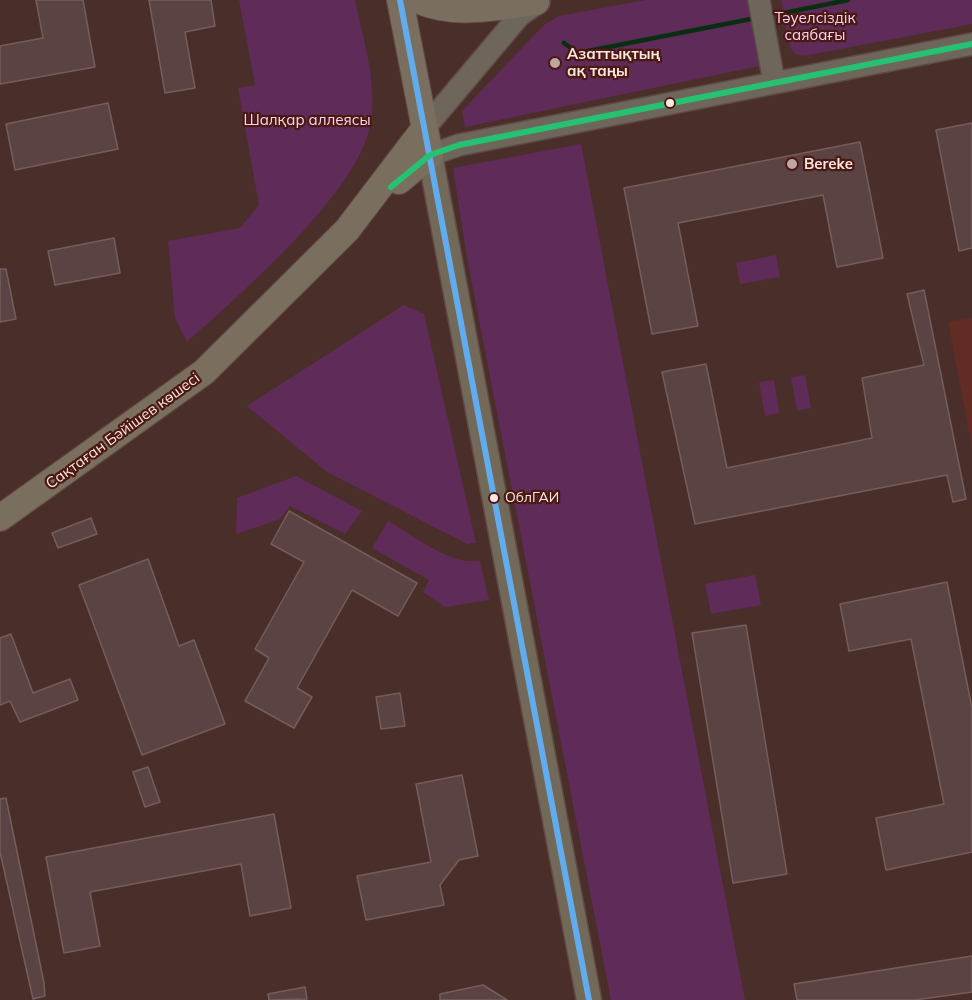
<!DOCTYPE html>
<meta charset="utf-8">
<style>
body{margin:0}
canvas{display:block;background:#4a2e29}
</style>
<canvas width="972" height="1000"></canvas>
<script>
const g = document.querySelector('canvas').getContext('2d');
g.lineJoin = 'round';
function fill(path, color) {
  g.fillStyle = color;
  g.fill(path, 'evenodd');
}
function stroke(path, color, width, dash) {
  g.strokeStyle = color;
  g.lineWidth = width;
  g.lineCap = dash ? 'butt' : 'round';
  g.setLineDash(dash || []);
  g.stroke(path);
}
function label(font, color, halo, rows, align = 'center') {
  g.font = font + ' Mulish,sans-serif';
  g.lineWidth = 4.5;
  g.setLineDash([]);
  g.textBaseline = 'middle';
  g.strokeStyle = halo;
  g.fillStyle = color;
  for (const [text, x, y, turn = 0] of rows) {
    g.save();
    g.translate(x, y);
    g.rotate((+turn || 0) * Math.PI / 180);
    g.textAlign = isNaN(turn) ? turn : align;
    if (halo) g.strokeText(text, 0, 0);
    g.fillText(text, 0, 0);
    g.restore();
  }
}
const built = new Path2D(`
 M 972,318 L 972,449 L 948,322 Z`);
const green = new Path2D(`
 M 239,0 L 355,0 C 363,39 377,81 371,121 C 361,191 239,295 187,342 L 175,318 L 168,241 L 240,228 L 259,205 L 238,88 L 255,85 Z
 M 646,0 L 751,0 L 764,65 L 465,127 L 462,111 L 544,25 L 559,16 Z
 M 781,0 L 972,0 L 972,24 L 804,56 L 795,54 L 790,47 Z
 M 581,144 L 745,1000 L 611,1000 L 467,258 L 453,168 Z
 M 776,255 L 780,277 L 740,284 L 736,263 Z
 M 404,305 L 424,314 L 476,543 L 467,544 L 327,472 L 247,406 Z
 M 805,375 L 811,408 L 797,411 L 791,377 Z
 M 774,380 L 779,413 L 765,416 L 759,382 Z
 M 296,476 L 362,511 L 345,534 L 290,506 L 280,519 L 236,534 L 237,498 Z
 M 388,521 C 415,536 448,565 480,561 L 489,600 L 445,607 L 423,592 L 429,580 L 372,548 Z
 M 755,575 L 761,605 L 711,614 L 705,584 Z`);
const stream = new Path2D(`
 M 784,13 L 848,0
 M 564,43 L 578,53 L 756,18`);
const building = new Path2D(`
 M 36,0 L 83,0 L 95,67 L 0,84 L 0,46 L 43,38 Z
 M 149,0 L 211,0 L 215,26 L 185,32 L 195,88 L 165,93 Z
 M 108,103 L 118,149 L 15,170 L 6,124 Z
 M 972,123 L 972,248 L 959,251 L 936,130 Z
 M 860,142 L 883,258 L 837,267 L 823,195 L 678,223 L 698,326 L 652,334 L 624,188 Z
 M 114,238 L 120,273 L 55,285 L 48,251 Z
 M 0,269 L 6,269 L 16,319 L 0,322 Z
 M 924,290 L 966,499 L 953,502 L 947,475 L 695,524 L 662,372 L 706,364 L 727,468 L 872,438 L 862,378 L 924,365 L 907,294 Z
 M 289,511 L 417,583 L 398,616 L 352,590 L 297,688 L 312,697 L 294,728 L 245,701 L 269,658 L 255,649 L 304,562 L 271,544 Z
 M 91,518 L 97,534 L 58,548 L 52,533 Z
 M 148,559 L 179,646 L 194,640 L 225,724 L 142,755 L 79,585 Z
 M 947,582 L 972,708 L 972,852 L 886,870 L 876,818 L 944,804 L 911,639 L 849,651 L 840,604 Z
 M 746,625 L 787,874 L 733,883 L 692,633 Z
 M 11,634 L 33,693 L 70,679 L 78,700 L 20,722 L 10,701 L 0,705 L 0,638 Z
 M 400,693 L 405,726 L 381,729 L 376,697 Z
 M 148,767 L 160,802 L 145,807 L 133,772 Z
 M 462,775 L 478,856 L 459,860 L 440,885 L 444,905 L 366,920 L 357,876 L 431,862 L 416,784 Z
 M 6,798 L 44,983 L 45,996 L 33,999 L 0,852 L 0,799 Z
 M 274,814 L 291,908 L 250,916 L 241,864 L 90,892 L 100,946 L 64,953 L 46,857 Z
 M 972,956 L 972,992 L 915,1000 L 797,1000 L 794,984 Z
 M 483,985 L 507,1000 L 440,1000 L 440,994 Z
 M 305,987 L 307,999 L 269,1000 L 268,994 Z`);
const tertiary = new Path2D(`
 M 759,0 L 774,82
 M 424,129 L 520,15 L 539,2
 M 430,155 L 459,145 L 972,44`);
const secondary = new Path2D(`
 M 430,155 L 589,1000`);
const primary = new Path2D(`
 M 417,0 C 456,17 495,7 536,2
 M 399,181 L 430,155 L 400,0
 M 0,518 L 204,372 L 347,230 L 424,129`);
const bus1 = new Path2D(`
 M 400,0 L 589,1000`);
const bus2 = new Path2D(`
 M 391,187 L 430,155 L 459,145 L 972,44`);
const markers = [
 [555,63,6,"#bea6a2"],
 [670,103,5,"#fce7e3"],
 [792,164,6,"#bea6a2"],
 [494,498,5,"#fce7e3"]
];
const busNames = [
 ["ОблГАИ",505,498]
];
const parkNames = [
 ["Тәуелсіздік",815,18],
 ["саябағы",815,35],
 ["Шалқар аллеясы",307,120]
];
const poiNames = [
 ["Азаттықтың",567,54],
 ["ақ таңы",567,71],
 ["Bereke",804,164]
];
const streetNames = [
 ["Сақтаған Бәйішев көшесі",123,431,-36]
];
fill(built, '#622b23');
fill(green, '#5f2b58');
stroke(stream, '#072e11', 4.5);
fill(building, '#5a4342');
stroke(building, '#755d5c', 1.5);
stroke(tertiary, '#604a46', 24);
stroke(secondary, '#604a46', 27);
stroke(primary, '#604a46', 28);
stroke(tertiary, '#6f665b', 21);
stroke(secondary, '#726959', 24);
stroke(primary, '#7a6f5f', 26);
stroke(bus1, '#60acee', 6);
stroke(bus2, '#26c172', 6);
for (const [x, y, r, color] of markers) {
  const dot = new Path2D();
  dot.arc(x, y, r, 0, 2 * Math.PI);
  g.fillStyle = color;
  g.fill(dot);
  stroke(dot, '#4b1812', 2);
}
label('14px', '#fce7e3', '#4b1812', busNames, 'left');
label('15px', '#fad3f6', '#4b1812', parkNames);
label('bold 15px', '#fce7e3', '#4b1812', poiNames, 'left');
label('15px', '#fce7e3', '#4b1812', streetNames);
</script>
